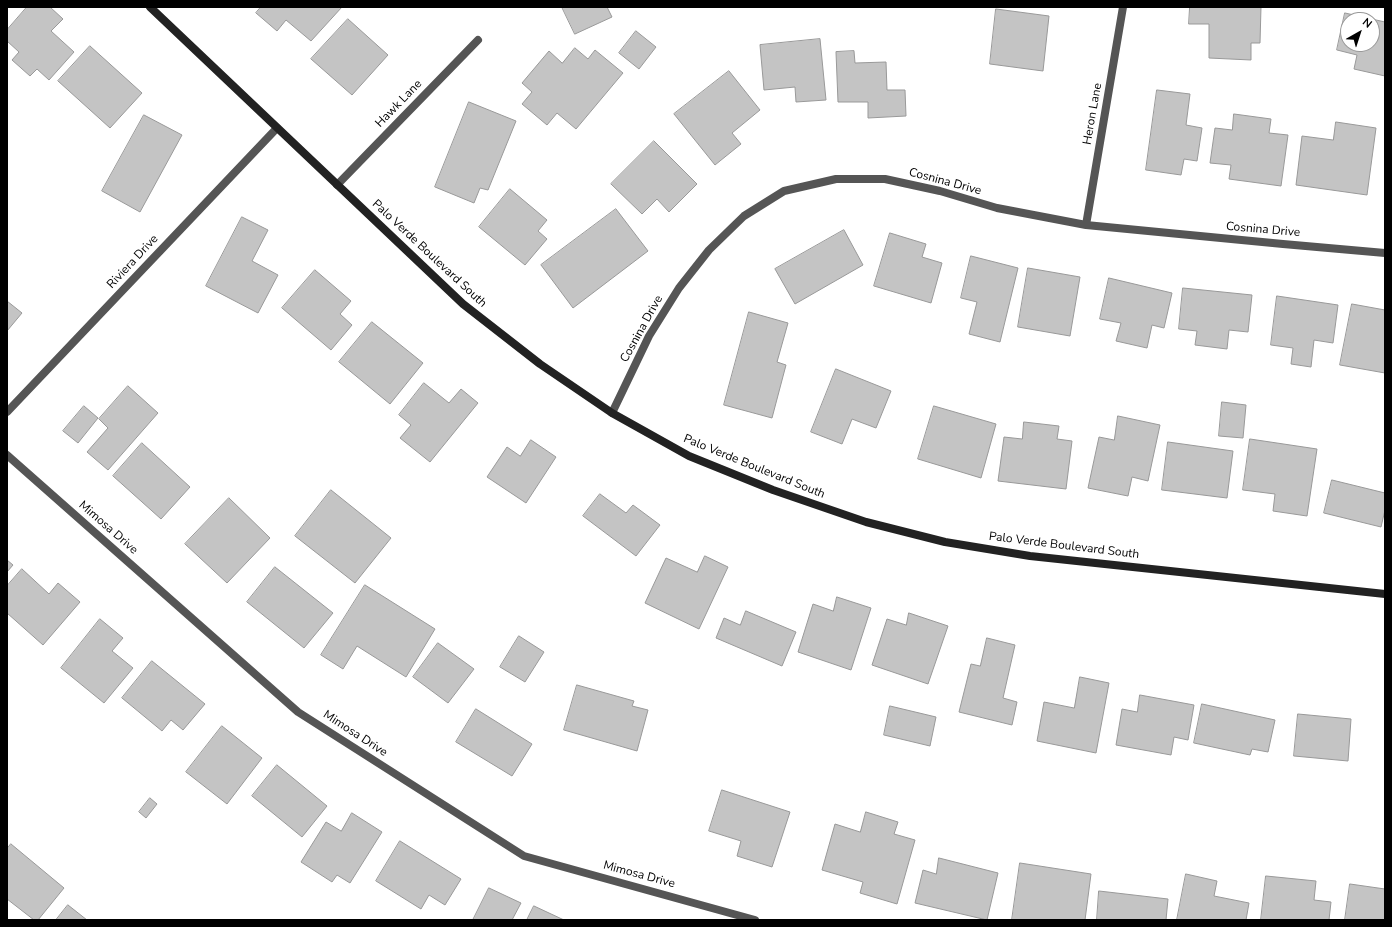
<!DOCTYPE html>
<style>
body{margin:0}
#map{position:relative;width:1392px;height:927px;overflow:hidden;background:#fff;font-family:"Nunito Sans",sans-serif}
canvas{display:block}
.frame{position:absolute;inset:0;border:8px solid #000;pointer-events:none}
.north{position:absolute;left:1340px;top:12px;width:40px;height:40px;box-sizing:border-box;background:#fff;border:1px solid #999;border-radius:50%;rotate:39deg;font-size:11px;font-weight:700;line-height:16px;text-align:center;color:#000}
.north::after{content:'';display:block;margin:auto;width:14px;height:18px;background:#000;clip-path:polygon(50% 0,100% 100%,50% 72%,0 100%)}
</style>
<div id="map">
<canvas width="1392" height="927"></canvas>
<div class="frame"></div>
<div class="north">N</div>
</div>
<script>
const g = document.querySelector('canvas').getContext('2d');
g.lineJoin = 'round';
function fill(path, color) {
  g.fillStyle = color;
  g.fill(path, 'evenodd');
}
function stroke(path, color, width, dash) {
  g.strokeStyle = color;
  g.lineWidth = width;
  g.lineCap = dash ? 'butt' : 'round';
  g.setLineDash(dash || []);
  g.stroke(path);
}
function label(font, color, halo, rows, align = 'center') {
  g.font = font + ' "Nunito Sans",sans-serif';
  g.lineWidth = 3;
  g.setLineDash([]);
  g.textBaseline = 'middle';
  g.strokeStyle = halo;
  g.fillStyle = color;
  for (const [text, x, y, turn = 0] of rows) {
    g.save();
    g.translate(x, y);
    g.rotate((+turn || 0) * Math.PI / 180);
    g.textAlign = isNaN(turn) ? turn : align;
    if (halo) g.strokeText(text, 0, 0);
    g.fillText(text, 0, 0);
    g.restore();
  }
}
const building = new Path2D(`
 M 27,7 L 50,7 L 63,19 L 51,31 L 74,52 L 49,80 L 37,69 L 30,76 L 12,60 L 19,52 L 7,41 L 7,30 Z
 M 261,7 L 342,7 L 311,41 L 286,20 L 277,31 L 256,13 Z
 M 562,7 L 607,7 L 612,17 L 575,34 Z
 M 1190,7 L 1261,7 L 1260,43 L 1251,43 L 1251,60 L 1209,58 L 1209,24 L 1189,24 Z
 M 996,9 L 1049,16 L 1043,71 L 990,64 Z
 M 1345,13 L 1385,22 L 1385,76 L 1354,69 L 1357,55 L 1337,50 ZM 1348,20 L 1372,20 L 1372,44 L 1348,44 Z
 M 348,19 L 388,55 L 352,95 L 311,59 Z
 M 636,31 L 656,47 L 639,69 L 619,53 Z
 M 820,39 L 826,100 L 796,102 L 795,87 L 764,90 L 760,45 Z
 M 90,46 L 142,93 L 110,128 L 58,81 Z
 M 575,48 L 588,59 L 595,50 L 623,73 L 576,129 L 557,113 L 547,125 L 522,104 L 532,92 L 522,83 L 549,51 L 562,63 Z
 M 854,51 L 855,63 L 886,62 L 887,90 L 905,90 L 906,116 L 868,118 L 868,102 L 838,102 L 836,52 Z
 M 729,71 L 760,110 L 732,133 L 741,144 L 715,165 L 674,114 Z
 M 1157,90 L 1190,94 L 1186,125 L 1202,128 L 1197,161 L 1184,159 L 1181,175 L 1146,170 Z
 M 469,102 L 516,121 L 488,190 L 480,188 L 474,203 L 435,187 Z
 M 1234,114 L 1271,119 L 1269,133 L 1288,135 L 1281,186 L 1229,179 L 1231,165 L 1210,163 L 1215,128 L 1232,130 Z
 M 144,115 L 182,135 L 140,212 L 102,191 Z
 M 1336,122 L 1376,128 L 1367,195 L 1296,185 L 1302,136 L 1333,140 Z
 M 654,141 L 697,184 L 669,212 L 657,199 L 642,214 L 611,184 Z
 M 510,189 L 547,220 L 538,231 L 547,239 L 525,265 L 479,227 Z
 M 616,209 L 648,251 L 573,308 L 541,265 Z
 M 242,217 L 268,230 L 252,261 L 278,275 L 258,313 L 206,286 Z
 M 844,230 L 863,265 L 795,304 L 775,269 Z
 M 890,233 L 926,244 L 922,257 L 942,263 L 931,303 L 874,286 Z
 M 971,256 L 1018,268 L 1000,342 L 969,334 L 977,302 L 961,298 Z
 M 1028,268 L 1080,277 L 1070,336 L 1018,327 Z
 M 315,270 L 351,301 L 340,314 L 352,325 L 331,350 L 282,308 Z
 M 1109,278 L 1172,293 L 1164,328 L 1152,325 L 1147,348 L 1116,341 L 1121,323 L 1100,319 Z
 M 1183,288 L 1252,295 L 1248,332 L 1229,330 L 1227,349 L 1195,345 L 1197,331 L 1179,329 Z
 M 1277,296 L 1338,305 L 1333,343 L 1314,340 L 1311,367 L 1291,364 L 1293,348 L 1271,345 Z
 M 7,301 L 22,313 L 7,331 Z
 M 1352,304 L 1385,310 L 1385,373 L 1340,365 Z
 M 749,312 L 788,323 L 777,362 L 786,365 L 772,418 L 724,405 Z
 M 372,322 L 423,363 L 390,404 L 339,362 Z
 M 836,369 L 891,391 L 876,428 L 852,419 L 842,444 L 811,432 Z
 M 424,383 L 449,403 L 461,389 L 478,403 L 430,462 L 400,438 L 411,425 L 399,415 Z
 M 128,386 L 158,413 L 108,470 L 87,452 L 108,428 L 99,419 Z
 M 1222,402 L 1246,405 L 1243,438 L 1219,436 Z
 M 84,406 L 98,418 L 78,443 L 63,431 Z
 M 934,406 L 996,424 L 981,478 L 918,459 Z
 M 1118,416 L 1160,425 L 1148,481 L 1132,477 L 1128,496 L 1088,488 L 1099,437 L 1114,440 Z
 M 1024,422 L 1059,426 L 1057,439 L 1072,441 L 1066,489 L 998,481 L 1004,437 L 1022,439 Z
 M 1250,439 L 1317,449 L 1307,516 L 1273,511 L 1275,494 L 1243,490 Z
 M 531,440 L 556,457 L 526,503 L 487,477 L 507,447 L 520,456 Z
 M 1168,442 L 1233,451 L 1227,498 L 1162,490 Z
 M 142,443 L 190,487 L 161,519 L 113,476 Z
 M 1332,480 L 1385,493 L 1385,510 L 1381,527 L 1324,513 Z
 M 331,490 L 391,538 L 355,583 L 295,536 Z
 M 600,494 L 626,513 L 633,505 L 660,525 L 636,556 L 583,516 Z
 M 229,498 L 270,538 L 227,583 L 185,544 Z
 M 705,556 L 728,567 L 699,629 L 645,603 L 666,558 L 697,572 Z
 M 7,560 L 13,565 L 7,572 Z
 M 275,567 L 333,613 L 304,648 L 247,602 Z
 M 22,569 L 49,594 L 58,583 L 80,602 L 43,645 L 7,613 L 7,586 Z
 M 365,585 L 435,629 L 406,677 L 357,646 L 343,669 L 321,655 Z
 M 837,597 L 871,608 L 851,670 L 798,652 L 813,604 L 833,611 Z
 M 746,611 L 796,632 L 782,666 L 716,638 L 724,618 L 740,625 Z
 M 909,613 L 948,626 L 928,684 L 872,665 L 887,619 L 906,625 Z
 M 100,619 L 123,638 L 112,651 L 133,668 L 104,703 L 61,668 Z
 M 519,636 L 544,652 L 525,682 L 500,667 Z
 M 987,638 L 1015,645 L 1003,698 L 1017,702 L 1012,725 L 959,712 L 971,664 L 980,666 Z
 M 438,643 L 474,669 L 448,703 L 413,677 Z
 M 152,661 L 205,704 L 183,730 L 171,720 L 162,731 L 122,698 Z
 M 1080,677 L 1109,683 L 1096,753 L 1037,741 L 1044,702 L 1074,708 Z
 M 577,685 L 634,701 L 632,706 L 648,710 L 637,751 L 564,730 Z
 M 1140,695 L 1194,705 L 1188,740 L 1174,737 L 1171,755 L 1116,745 L 1122,709 L 1137,712 Z
 M 1202,704 L 1275,720 L 1268,752 L 1252,749 L 1250,755 L 1194,743 Z
 M 890,706 L 936,717 L 930,746 L 884,735 Z
 M 476,709 L 532,744 L 512,776 L 456,742 Z
 M 1298,714 L 1351,719 L 1348,761 L 1294,756 Z
 M 222,726 L 262,758 L 227,804 L 186,772 Z
 M 277,765 L 327,806 L 302,837 L 252,796 Z
 M 722,790 L 790,812 L 772,867 L 737,856 L 741,841 L 709,831 Z
 M 150,798 L 157,804 L 146,818 L 139,812 Z
 M 866,812 L 898,822 L 894,834 L 915,840 L 897,904 L 860,893 L 863,882 L 822,870 L 835,824 L 860,832 Z
 M 352,813 L 382,832 L 350,883 L 337,875 L 332,882 L 301,862 L 326,822 L 341,831 Z
 M 400,841 L 461,879 L 445,905 L 429,895 L 421,909 L 376,881 Z
 M 11,844 L 64,888 L 38,920 L 34,920 L 7,899 L 7,849 Z
 M 939,858 L 998,873 L 987,920 L 915,903 L 923,870 L 936,874 Z
 M 1020,863 L 1091,874 L 1085,920 L 1012,920 Z
 M 1186,874 L 1217,881 L 1214,896 L 1249,903 L 1246,920 L 1177,920 Z
 M 1266,876 L 1316,881 L 1314,900 L 1331,902 L 1329,920 L 1261,920 Z
 M 1350,884 L 1385,889 L 1385,920 L 1345,920 Z
 M 489,888 L 521,903 L 512,920 L 473,920 Z
 M 1099,891 L 1168,899 L 1166,920 L 1097,920 Z
 M 68,905 L 87,920 L 56,920 Z
 M 534,906 L 564,920 L 527,920 Z`);
const minor = new Path2D(`
 M 337,185 L 478,40
 M 1086,225 L 1123,7
 M 7,412 L 277,128
 M 612,413 L 649,336 L 679,288 L 709,250 L 744,216 L 784,191 L 836,179 L 885,179 L 940,191 L 997,208 L 1086,225 L 1283,244 L 1385,253
 M 7,455 L 298,712 L 524,856 L 755,920`);
const secondary = new Path2D(`
 M 150,7 L 463,304 L 540,364 L 612,413 L 689,456 L 773,490 L 866,522 L 945,542 L 1030,556 L 1385,594`);
const streetNames = [
 ["Hawk Lane",399,104,-46],
 ["Heron Lane",1093,114,-80],
 ["Cosnina Drive",945,182,15],
 ["Cosnina Drive",1263,230,5],
 ["Palo Verde Boulevard South",429,254,43],
 ["Riviera Drive",133,262,-47],
 ["Cosnina Drive",642,329,-61],
 ["Palo Verde Boulevard South",754,467,22],
 ["Mimosa Drive",108,528,41],
 ["Palo Verde Boulevard South",1064,546,7],
 ["Mimosa Drive",355,734,33],
 ["Mimosa Drive",639,875,15]
];
fill(building, '#c4c4c4');
stroke(building, '#999', 1);
stroke(minor, '#555', 8);
stroke(secondary, '#222', 8);
label('12px', '#000', '#fff', streetNames);
</script>
